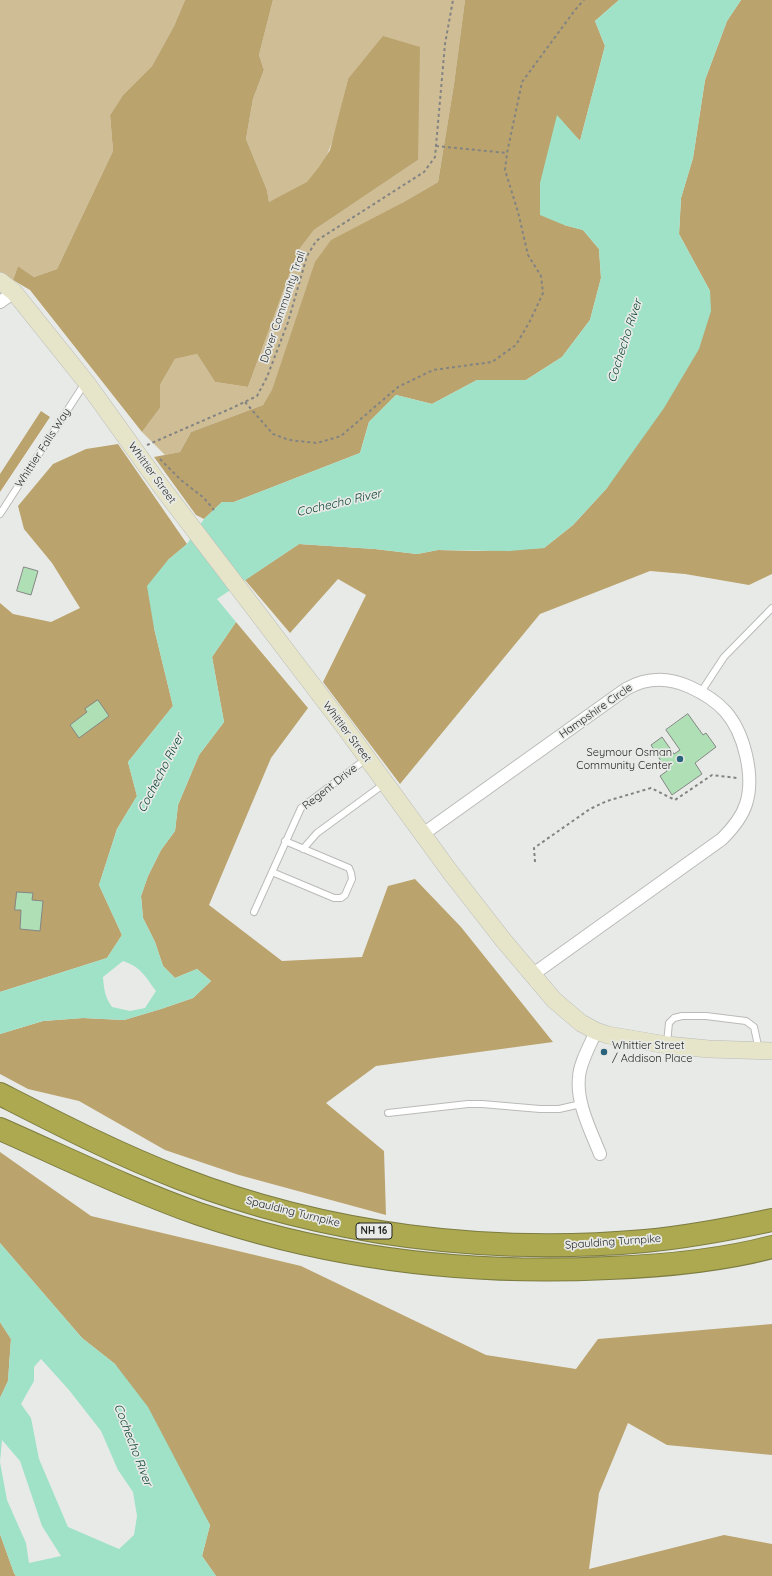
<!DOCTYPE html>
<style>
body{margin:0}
canvas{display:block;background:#e8eae7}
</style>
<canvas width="772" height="1576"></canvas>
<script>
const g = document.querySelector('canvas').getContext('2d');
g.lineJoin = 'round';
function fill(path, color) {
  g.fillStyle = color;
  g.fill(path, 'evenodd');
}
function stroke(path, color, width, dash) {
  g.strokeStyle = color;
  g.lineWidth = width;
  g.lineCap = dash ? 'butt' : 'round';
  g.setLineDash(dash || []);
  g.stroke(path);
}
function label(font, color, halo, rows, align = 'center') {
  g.font = font + ' Quicksand,sans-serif';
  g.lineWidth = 3.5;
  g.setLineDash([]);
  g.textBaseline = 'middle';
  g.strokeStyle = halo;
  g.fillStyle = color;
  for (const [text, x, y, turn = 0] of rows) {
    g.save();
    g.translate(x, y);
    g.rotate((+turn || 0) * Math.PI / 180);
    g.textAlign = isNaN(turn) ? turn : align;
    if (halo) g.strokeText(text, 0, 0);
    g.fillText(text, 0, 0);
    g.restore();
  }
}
const green = new Path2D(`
 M 0,0 L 185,0 L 174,26 L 152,66 L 123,95 L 110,115 L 113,151 L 57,269 L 34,277 L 18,266 L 13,280 L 0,273 Z
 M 273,0 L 465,0 L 454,84 L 438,182 L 402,203 L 263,405 L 191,432 L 180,452 L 165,455 L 142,432 L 160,408 L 160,385 L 175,359 L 197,354 L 215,382 L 248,387 L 298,251 L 314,230 L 418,160 L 348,79 C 339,114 335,156 308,182 C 300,189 279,197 269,202 L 267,190 L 246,139 L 253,99 L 264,70 L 259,55 Z`);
const forest = new Path2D(`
 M 185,0 L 273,0 L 259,55 L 264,70 L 253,99 L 246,139 L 267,190 L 269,202 L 307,182 L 319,167 L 330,150 L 348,79 L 383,36 L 420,47 L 418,160 L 314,230 L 298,251 L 248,387 L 215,382 L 197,354 L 175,359 L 160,385 L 160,408 L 142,432 L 30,290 L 13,280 L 18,266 L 34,277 L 57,269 L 113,151 L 110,115 L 123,95 L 152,66 L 174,26 Z
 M 465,0 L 619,0 L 595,21 L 605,46 L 580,141 L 557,116 L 564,225 L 583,230 L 599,249 L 601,278 L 590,320 L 562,357 L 526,380 L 477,380 L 432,404 L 396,395 L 369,422 L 360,453 L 234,502 L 222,502 L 204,519 L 196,515 L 154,457 L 180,452 L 191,432 L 263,405 L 272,390 L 315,262 L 331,240 L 402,203 L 438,182 L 454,84 Z
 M 741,0 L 772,0 L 772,574 L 749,585 L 685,574 L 650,571 L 540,614 L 400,784 L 323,682 L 366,595 L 338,579 L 290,633 L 245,580 L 299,544 L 375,549 L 417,554 L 438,550 L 476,551 L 544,548 L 573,525 L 607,488 L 710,291 L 679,234 L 681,198 L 693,158 L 705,80 L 727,21 Z
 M 41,411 L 50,417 L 0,492 L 0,474 Z
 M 118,444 L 187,544 L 168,560 L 154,628 L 173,706 L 128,762 L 137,796 L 117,829 L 99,885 L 122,935 L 107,958 L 0,992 L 0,603 L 13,614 L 51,622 L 80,608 L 52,563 L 24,529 L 18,506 L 53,464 L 86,449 Z
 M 236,622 L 308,708 L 271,758 L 209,905 L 282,961 L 362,957 L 388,886 L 415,879 L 461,927 L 553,1042 L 376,1066 L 326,1103 L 384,1151 L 386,1215 L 239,1175 L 165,1150 L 79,1101 L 28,1089 L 0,1074 L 0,1034 L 43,1021 L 83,1018 L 124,1020 L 161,1009 L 193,998 L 211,981 L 197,969 L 175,978 L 163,966 L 155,942 L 143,918 L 141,896 L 148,876 L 161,850 L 175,831 L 178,805 L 199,755 L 224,722 L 212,657 Z
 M 0,1152 L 91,1216 L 301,1266 L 486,1355 L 576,1369 L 598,1339 L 772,1324 L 772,1455 L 667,1445 L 628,1423 L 599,1493 L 589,1569 L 724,1535 L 772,1544 L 772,1576 L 216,1576 L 202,1556 L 210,1525 L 115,1364 L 82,1338 L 0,1243 Z
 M 0,1322 L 11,1339 L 8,1381 L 0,1398 Z
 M 0,1534 L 14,1573 L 16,1576 L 0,1576 Z`);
const water = new Path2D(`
 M 619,0 L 741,0 L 727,21 L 705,80 L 693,158 L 681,198 L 679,234 L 710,291 L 711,311 L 699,349 L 664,408 L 607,488 L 573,525 L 544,548 L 509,551 L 438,550 L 417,554 L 375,549 L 299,544 L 217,599 L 236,622 L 212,657 L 224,722 L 199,755 L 178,805 L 175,831 L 161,850 L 148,876 L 141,896 L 143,918 L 155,942 L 163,966 L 175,978 L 197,969 L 211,981 L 193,998 L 161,1009 L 124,1020 L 83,1018 L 43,1021 L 0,1034 L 0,992 L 107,958 L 122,935 L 99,885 L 117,829 L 137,796 L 128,762 L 173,706 L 154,628 L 147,586 L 168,560 L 187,544 L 204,519 L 222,502 L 234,502 L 360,453 L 369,422 L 396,395 L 432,404 L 477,380 L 526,380 L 562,357 L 590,320 L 601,278 L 599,249 L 583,230 L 564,225 L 540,215 L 540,183 L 557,115 L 580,141 L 605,46 L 595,21 ZM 123,961 C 141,967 145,976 156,991 L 145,1008 L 130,1011 L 112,1007 C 105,997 104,990 103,977 Z
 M 0,1243 L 82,1338 L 115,1364 L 148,1407 L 210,1525 L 202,1556 L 216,1576 L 16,1576 L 14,1573 L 0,1534 L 0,1398 L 8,1381 L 11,1339 L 0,1322 ZM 41,1359 L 69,1390 L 101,1431 L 118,1470 L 133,1492 L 137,1516 L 134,1535 L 119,1549 L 68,1527 L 39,1459 L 31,1418 L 21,1404 L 34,1381 L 34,1367 ZM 2,1440 L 20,1461 L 42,1526 L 61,1556 L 29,1563 L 26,1543 L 7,1500 L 0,1462 Z`);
const building = new Path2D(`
 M 24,567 L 38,571 L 31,595 L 17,591 Z
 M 98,700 L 109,716 L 79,738 L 70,725 L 87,712 L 85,709 Z
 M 688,714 L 703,735 L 706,733 L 716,747 L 695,763 L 702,774 L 672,795 L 660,776 L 667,771 L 651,745 L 662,737 L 674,754 L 680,750 L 666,730 Z
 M 17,892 L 33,893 L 32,900 L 43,901 L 40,931 L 20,929 L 21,910 L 15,910 Z`);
const path = new Path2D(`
 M 436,146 L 507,153
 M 245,402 L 273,434 L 289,440 L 317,443 L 341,436 L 398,387 L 433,370 L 492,362 L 516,345 L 530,321 L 543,293 L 541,276 L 528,255 L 518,212 L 505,170 L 507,153 L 522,82 L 575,10 L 584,0
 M 147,445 L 232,408 L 257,396 L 267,377 L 288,322 L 307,256 L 316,241 L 424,172 L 435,157 L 445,44 L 453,0
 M 160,459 L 181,480 L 204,498 L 214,510
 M 535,862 L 534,848 L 590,809 L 607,801 L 651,788 L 675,800 L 712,775 L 737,778`);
const lane = new Path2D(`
 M 0,514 L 85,383
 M 701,692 L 724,657 L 772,608
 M 303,849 L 317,833 L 384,784
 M 272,872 L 334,898 L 341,898 L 345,895 L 352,879 L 351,873 L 349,868 L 285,841
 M 254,912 L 301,808 L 366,759
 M 667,1043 L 669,1023 L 674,1018 L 682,1016 L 706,1016 L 746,1021 L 754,1027 L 759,1050
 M 388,1113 L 468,1104 L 482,1104 L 540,1109 L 559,1109 L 581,1104`);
const street = new Path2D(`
 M 0,302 L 14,292
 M 423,834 L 626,689 C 647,677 668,677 690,687 C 703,693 715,700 725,711 C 744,732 755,776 746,804 C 742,817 732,829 722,839 L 532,975
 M 596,1031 C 590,1046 580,1062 579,1077 C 576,1103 591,1131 600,1154`);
const secondary = new Path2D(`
 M 0,281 L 14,292 L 86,382 L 160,485 L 343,725 L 451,873 L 504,941 L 554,1000 L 581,1023 L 596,1031 L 608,1035 L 667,1045 L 709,1049 L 772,1051`);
const highway = new Path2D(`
 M 0,1094 C 59,1124 117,1154 179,1178 C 326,1235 488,1255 645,1241 C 688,1237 730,1229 772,1220
 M 0,1129 C 66,1158 131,1190 199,1214 C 331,1259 470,1275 609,1268 C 664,1266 719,1261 772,1247`);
const markers = [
 [680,759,4,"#29627b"],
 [604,1052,4,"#29627b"]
];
const shields = [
 [374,1231,36]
];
const shieldNames = [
 ["NH 16",374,1231]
];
const streetNames = [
 ["Dover Community Trail",283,307,-71],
 ["Whittier Falls Way",43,448,-57],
 ["Whittier Street",152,473,54],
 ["Hampshire Circle",596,711,-35],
 ["Whittier Street",347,732,53],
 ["Regent Drive",330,787,-38],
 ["Spaulding Turnpike",293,1212,14],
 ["Spaulding Turnpike",613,1242,-4]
];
const poiNames = [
 ["Seymour Osman",672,753],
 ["Community Center",672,766],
 ["Whittier Street",612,1046,"left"],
 ["/ Addison Place",612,1059,"left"]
];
const waterNames = [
 ["Cochecho River",625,341,-72],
 ["Cochecho River",339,503,-13],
 ["Cochecho River",161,773,-63],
 ["Cochecho River",133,1445,69]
];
fill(green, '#cfbd96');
fill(forest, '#bba36e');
fill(water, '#9fe2c8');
fill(building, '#afdfb5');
stroke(building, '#848684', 1);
stroke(lane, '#babbb8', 8);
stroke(street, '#babbb8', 14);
stroke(secondary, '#babbb8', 18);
stroke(highway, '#7d7c41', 24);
stroke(path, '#838482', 2, [3, 3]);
stroke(lane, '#fff', 6);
stroke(street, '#fff', 12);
stroke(secondary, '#e6e5ca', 17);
stroke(highway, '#aca950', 22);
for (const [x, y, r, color] of markers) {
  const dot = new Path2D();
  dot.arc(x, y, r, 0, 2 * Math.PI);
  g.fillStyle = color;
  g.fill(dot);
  stroke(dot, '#e8eae7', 1.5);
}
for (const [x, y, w] of shields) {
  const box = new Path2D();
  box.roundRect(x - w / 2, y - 8, w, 16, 3);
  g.fillStyle = '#e8eae7';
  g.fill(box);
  stroke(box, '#262725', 1);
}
label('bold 10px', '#262725', null, shieldNames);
label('11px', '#262725', '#e8eae7', streetNames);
label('11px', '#262725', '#e8eae7', poiNames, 'right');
label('italic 12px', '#023e2e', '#e8eae7', waterNames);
</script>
